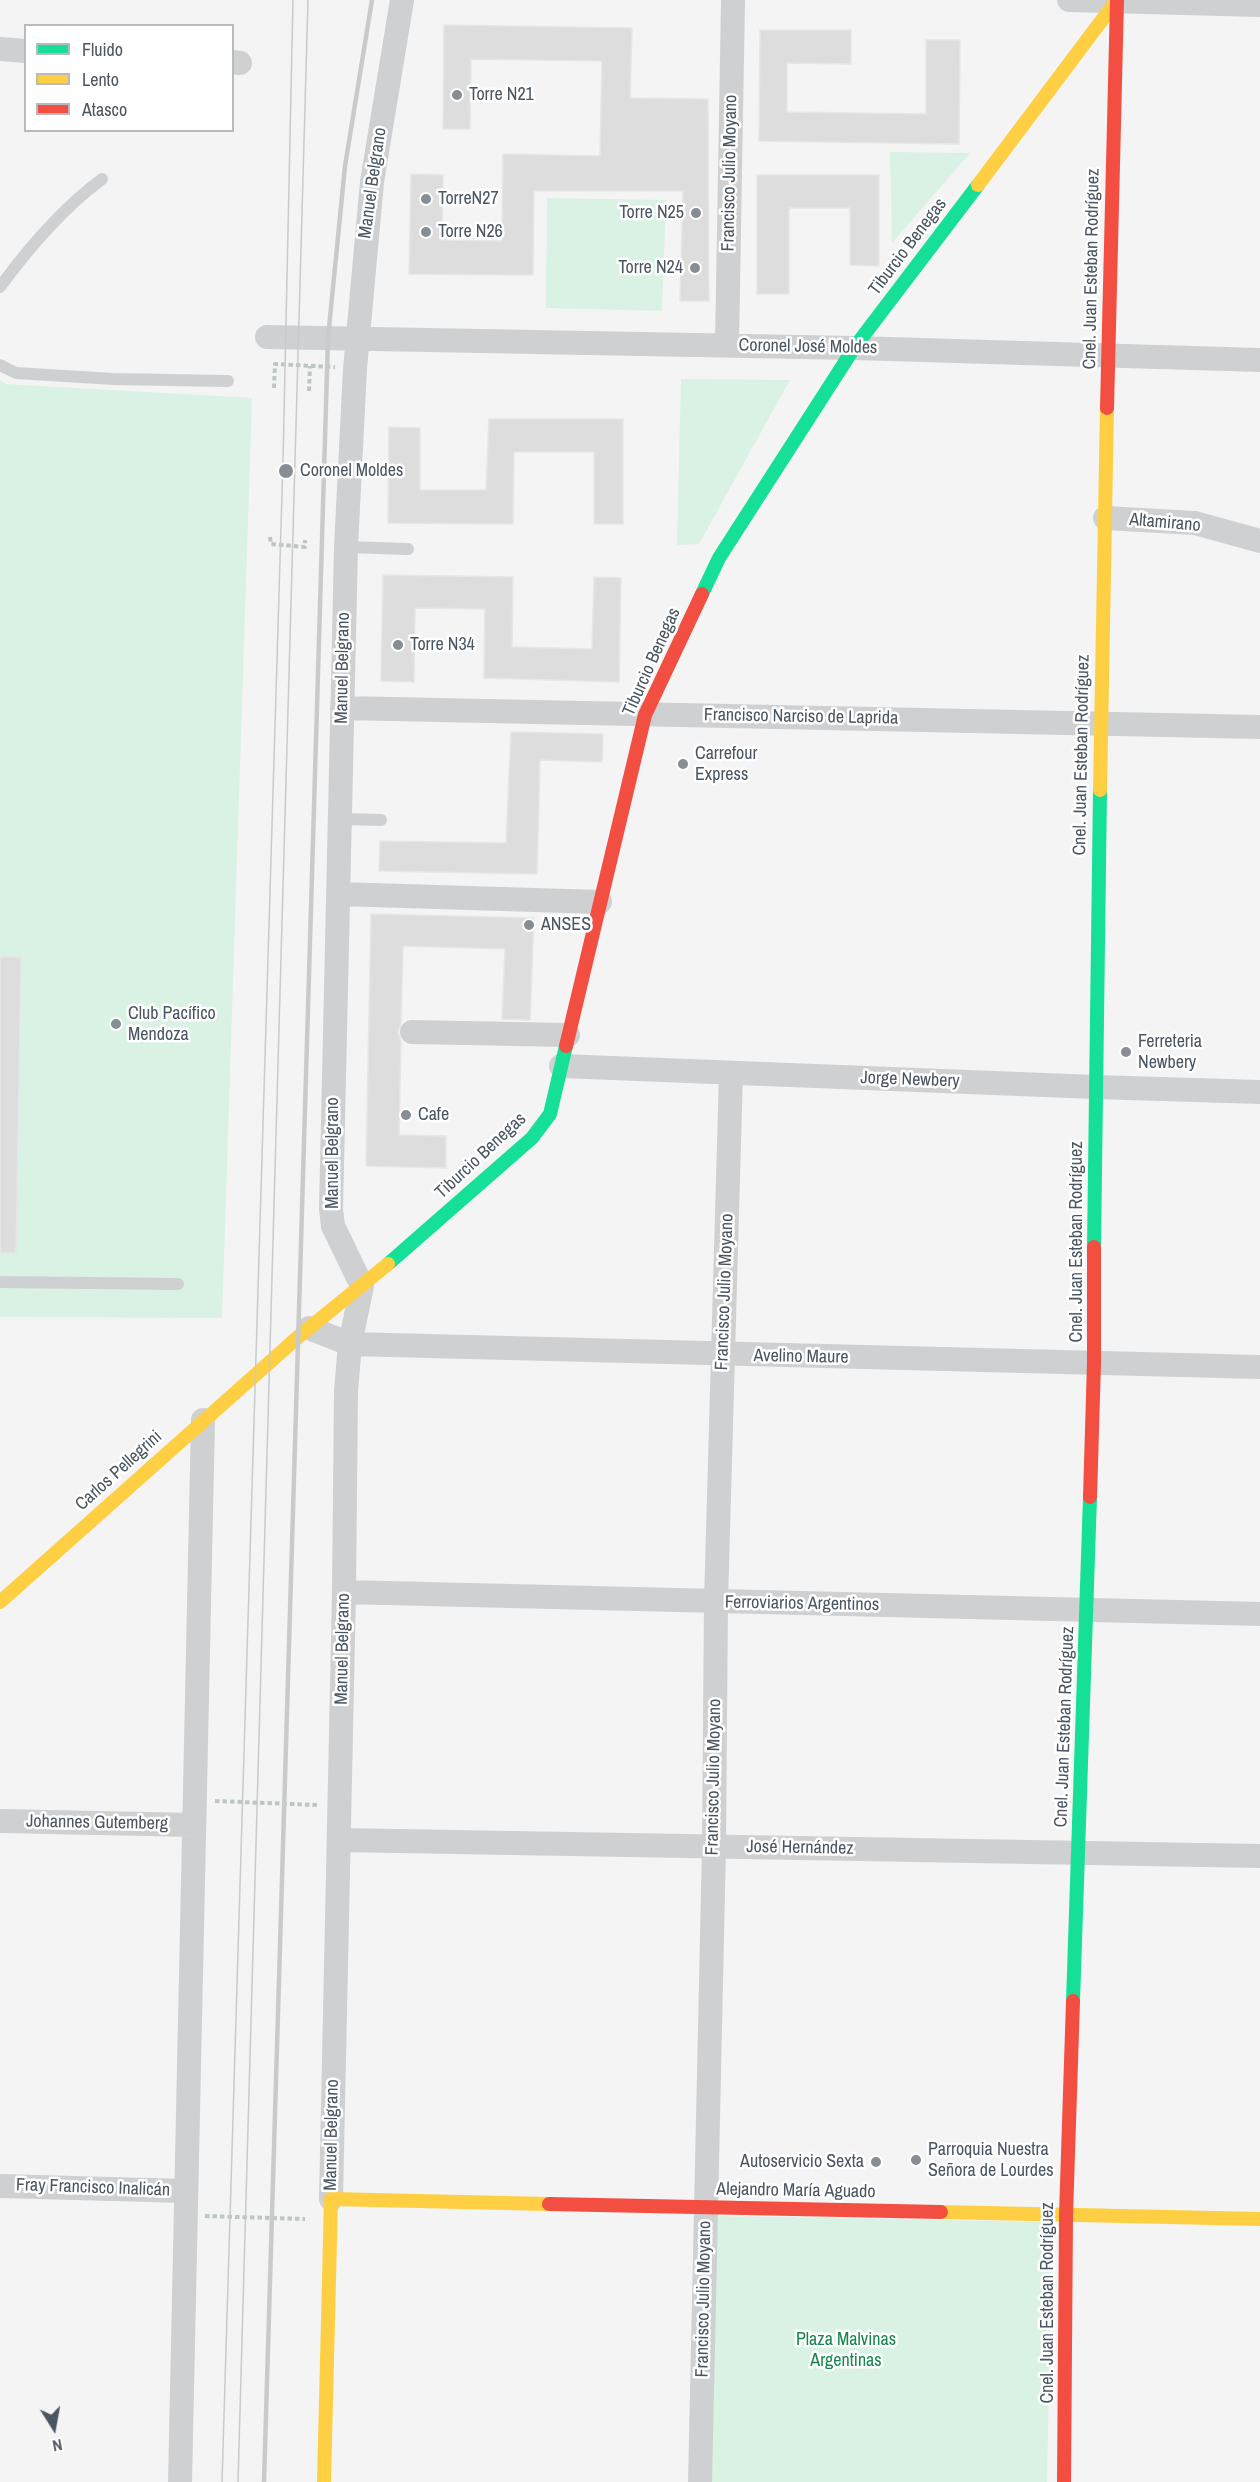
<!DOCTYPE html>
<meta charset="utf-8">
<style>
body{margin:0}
#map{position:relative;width:1260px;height:2482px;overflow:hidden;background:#f4f4f4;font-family:"Archivo Narrow",sans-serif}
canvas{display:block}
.legend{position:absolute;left:24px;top:24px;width:210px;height:108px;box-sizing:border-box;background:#fff;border:2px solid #b7bbc0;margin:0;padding:8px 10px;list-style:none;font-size:18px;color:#4a5661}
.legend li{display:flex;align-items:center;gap:12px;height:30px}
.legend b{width:30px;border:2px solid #b7bbc0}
.north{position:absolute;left:24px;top:2398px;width:60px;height:60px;-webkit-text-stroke:4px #fff;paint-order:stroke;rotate:169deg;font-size:16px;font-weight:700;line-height:24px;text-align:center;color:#4a5661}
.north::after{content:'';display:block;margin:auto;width:21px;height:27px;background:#4a5661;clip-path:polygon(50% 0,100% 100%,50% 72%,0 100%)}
</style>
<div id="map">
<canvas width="1260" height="2482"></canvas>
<ul class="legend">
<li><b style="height:8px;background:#16e098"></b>Fluido</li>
<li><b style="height:8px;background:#ffcf43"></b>Lento</li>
<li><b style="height:8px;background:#f24e42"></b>Atasco</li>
</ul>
<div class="north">N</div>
</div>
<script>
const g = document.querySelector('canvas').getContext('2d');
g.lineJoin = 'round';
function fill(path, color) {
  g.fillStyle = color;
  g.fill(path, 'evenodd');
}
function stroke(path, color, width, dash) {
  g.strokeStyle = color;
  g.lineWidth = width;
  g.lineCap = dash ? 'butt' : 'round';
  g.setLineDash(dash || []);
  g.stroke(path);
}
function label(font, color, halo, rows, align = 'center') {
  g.font = font + ' "Archivo Narrow",sans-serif';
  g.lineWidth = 5;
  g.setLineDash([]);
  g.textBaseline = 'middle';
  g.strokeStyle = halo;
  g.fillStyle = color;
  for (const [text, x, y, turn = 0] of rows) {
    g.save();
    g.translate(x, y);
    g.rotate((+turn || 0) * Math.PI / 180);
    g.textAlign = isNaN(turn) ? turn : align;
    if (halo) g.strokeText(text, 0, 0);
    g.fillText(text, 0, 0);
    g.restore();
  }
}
const green = new Path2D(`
 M 890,152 L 970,153 L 892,243 Z
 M 547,198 L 666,200 L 662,311 L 546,308 Z
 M 681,379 L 790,380 L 699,544 L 677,545 Z
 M 0,380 L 6,384 L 252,398 L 222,1318 L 0,1317 Z
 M 716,2216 L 1052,2222 L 1047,2482 L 711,2482 Z`);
const building = new Path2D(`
 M 444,25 L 632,28 L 630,98 L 708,99 L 709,301 L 680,301 L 683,191 L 534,191 L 533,275 L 409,274 L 411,174 L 443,175 L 442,240 L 502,241 L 503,154 L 600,156 L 602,61 L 471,59 L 470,129 L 443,129 Z
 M 760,30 L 851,30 L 851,64 L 787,63 L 787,112 L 926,114 L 926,40 L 960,40 L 959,144 L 759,141 Z
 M 757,175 L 879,175 L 879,266 L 850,265 L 850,208 L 789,208 L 789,294 L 757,294 Z
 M 489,419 L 623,419 L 623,524 L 594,524 L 594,452 L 514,452 L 513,524 L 388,523 L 389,427 L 420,428 L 420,490 L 486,490 Z
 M 383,575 L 513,577 L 512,647 L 592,649 L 594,577 L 621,578 L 619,682 L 484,678 L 485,609 L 415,608 L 414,682 L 381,681 Z
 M 511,732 L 603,734 L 602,762 L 540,760 L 537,874 L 379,871 L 380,841 L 506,843 Z
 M 371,914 L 534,918 L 530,1020 L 502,1019 L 505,949 L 403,946 L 401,1023 L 398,1032 L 401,1041 L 399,1135 L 446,1136 L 446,1168 L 366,1166 Z
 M 0,957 L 21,957 L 16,1253 L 0,1253 Z`);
const path = new Path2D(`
 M 274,388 L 275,364 L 335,367
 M 309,391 L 310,366
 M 270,537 L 271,544 L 305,547 L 305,540
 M 215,1801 L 318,1805
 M 205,2216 L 305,2219`);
const lane = new Path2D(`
 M 0,287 C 30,246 62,209 102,179
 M 0,365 L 16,373 L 113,379 L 228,381
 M 346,547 L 408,549
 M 340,819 L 381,820
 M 0,1282 L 178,1284`);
const street = new Path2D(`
 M 1069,0 L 1260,5
 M 0,49 L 26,51
 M 232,62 L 240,63
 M 267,337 L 854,348 L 1260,360
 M 727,345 L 733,0
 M 1105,518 L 1195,523 L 1260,541
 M 342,708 L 1260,727
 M 339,894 L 600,902
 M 412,1032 L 568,1035
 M 561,1066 L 1095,1087 L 1260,1092
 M 309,1328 L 350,1344 L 1260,1367
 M 344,1592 L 1260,1614
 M 0,1821 L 194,1825
 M 339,1840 L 1260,1856
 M 0,2186 L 186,2191
 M 331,2199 L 344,1592 L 346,1391 L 350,1344 L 362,1286 L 333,1226 L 331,1209 L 346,547 L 355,369 L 372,182 L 402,0
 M 180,2482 L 203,1420
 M 700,2482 L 714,1846 L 716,1602 L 731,1073`);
const fast = new Path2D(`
 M 702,594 L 719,558 L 854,348 L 978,185
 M 1094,1247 L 1100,790
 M 388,1264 L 532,1138 L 550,1114 L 566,1046
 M 1073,2001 L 1090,1497`);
const slow = new Path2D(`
 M 978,185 L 1117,0
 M 1100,790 L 1107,408
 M 0,1602 L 298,1337 L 388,1264
 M 941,2212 L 1260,2219
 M 324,2482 L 331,2199 L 549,2204`);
const jam = new Path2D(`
 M 1107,408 L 1117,1
 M 566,1046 L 645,715 L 702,594
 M 1090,1497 L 1094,1363 L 1094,1247
 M 549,2204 L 941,2212
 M 1064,2482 L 1066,2215 L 1073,2001`);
const tram = new Path2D(`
 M 222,2482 L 283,461 L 293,0
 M 238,2482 L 308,0`);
const rail = new Path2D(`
 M 264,2482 L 328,338 L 345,166 L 372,0`);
const markers = [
 [457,95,6,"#868d94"],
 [426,199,6,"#868d94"],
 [696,213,6,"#868d94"],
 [426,232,6,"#868d94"],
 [695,268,6,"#868d94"],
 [286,471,8,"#868d94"],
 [398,645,6,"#868d94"],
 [683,764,6,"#868d94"],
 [529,925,6,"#868d94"],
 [116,1024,6,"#868d94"],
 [1126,1052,6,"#868d94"],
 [406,1115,6,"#868d94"],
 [916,2160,6,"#868d94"],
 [876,2162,6,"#868d94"]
];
const poiNames = [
 ["Torre N21",469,95],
 ["TorreN27",438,199],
 ["Torre N25",684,213,"right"],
 ["Torre N26",438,232],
 ["Torre N24",683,268,"right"],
 ["Coronel Moldes",300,471],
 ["Torre N34",410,645],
 ["Carrefour",695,754],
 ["Express",695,775],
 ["ANSES",541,925],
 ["Club Pacífico",128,1014],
 ["Mendoza",128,1035],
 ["Ferreteria",1138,1042],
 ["Newbery",1138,1063],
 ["Cafe",418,1115],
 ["Parroquia Nuestra",928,2150],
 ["Señora de Lourdes",928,2171],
 ["Autoservicio Sexta",864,2162,"right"]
];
const streetNames = [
 ["Francisco Julio Moyano",730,173,-89],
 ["Manuel Belgrano",373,183,-82],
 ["Tiburcio Benegas",908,247,-53],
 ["Cnel. Juan Esteban Rodríguez",1092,269,-89],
 ["Coronel José Moldes",808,347,1],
 ["Altamirano",1165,523,5],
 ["Tiburcio Benegas",652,662,-66],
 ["Manuel Belgrano",343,668,-89],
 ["Francisco Narciso de Laprida",801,717,1],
 ["Cnel. Juan Esteban Rodríguez",1082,755,-89],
 ["Jorge Newbery",910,1080,2],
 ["Manuel Belgrano",333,1153,-90],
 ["Tiburcio Benegas",481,1156,-43],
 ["Cnel. Juan Esteban Rodríguez",1077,1242,-90],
 ["Francisco Julio Moyano",725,1292,-88],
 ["Avelino Maure",801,1357,1],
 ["Carlos Pellegrini",119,1471,-42],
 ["Ferroviarios Argentinos",802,1604,1],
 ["Manuel Belgrano",343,1649,-89],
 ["Cnel. Juan Esteban Rodríguez",1065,1727,-88],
 ["Francisco Julio Moyano",714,1777,-89],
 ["Johannes Gutemberg",97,1823,1],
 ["José Hernández",800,1848,1],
 ["Manuel Belgrano",332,2135,-89],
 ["Fray Francisco Inalicán",93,2188,2],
 ["Alejandro María Aguado",796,2191,1],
 ["Francisco Julio Moyano",704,2299,-89],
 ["Cnel. Juan Esteban Rodríguez",1048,2303,-90]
];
const parkNames = [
 ["Plaza Malvinas",846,2340],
 ["Argentinas",846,2361]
];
fill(green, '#d9f2e3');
fill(building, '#ddddde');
stroke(building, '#e5e6e7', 1.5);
stroke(path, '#bcc7c4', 4, [4.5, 3]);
stroke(lane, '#ced0d2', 12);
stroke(street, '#ced0d2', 24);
stroke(fast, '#16e098', 14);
stroke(slow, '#ffcf43', 14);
stroke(jam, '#f24e42', 14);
stroke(tram, '#c9cacc', 1.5);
stroke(rail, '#c9cacc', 4.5);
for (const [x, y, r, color] of markers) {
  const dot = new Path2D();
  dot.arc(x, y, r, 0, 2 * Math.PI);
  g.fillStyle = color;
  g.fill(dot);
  stroke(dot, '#fff', 2);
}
label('18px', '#4a5661', '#fff', poiNames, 'left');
label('18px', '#4a5661', '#fff', streetNames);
label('18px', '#17864f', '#fff', parkNames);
</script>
